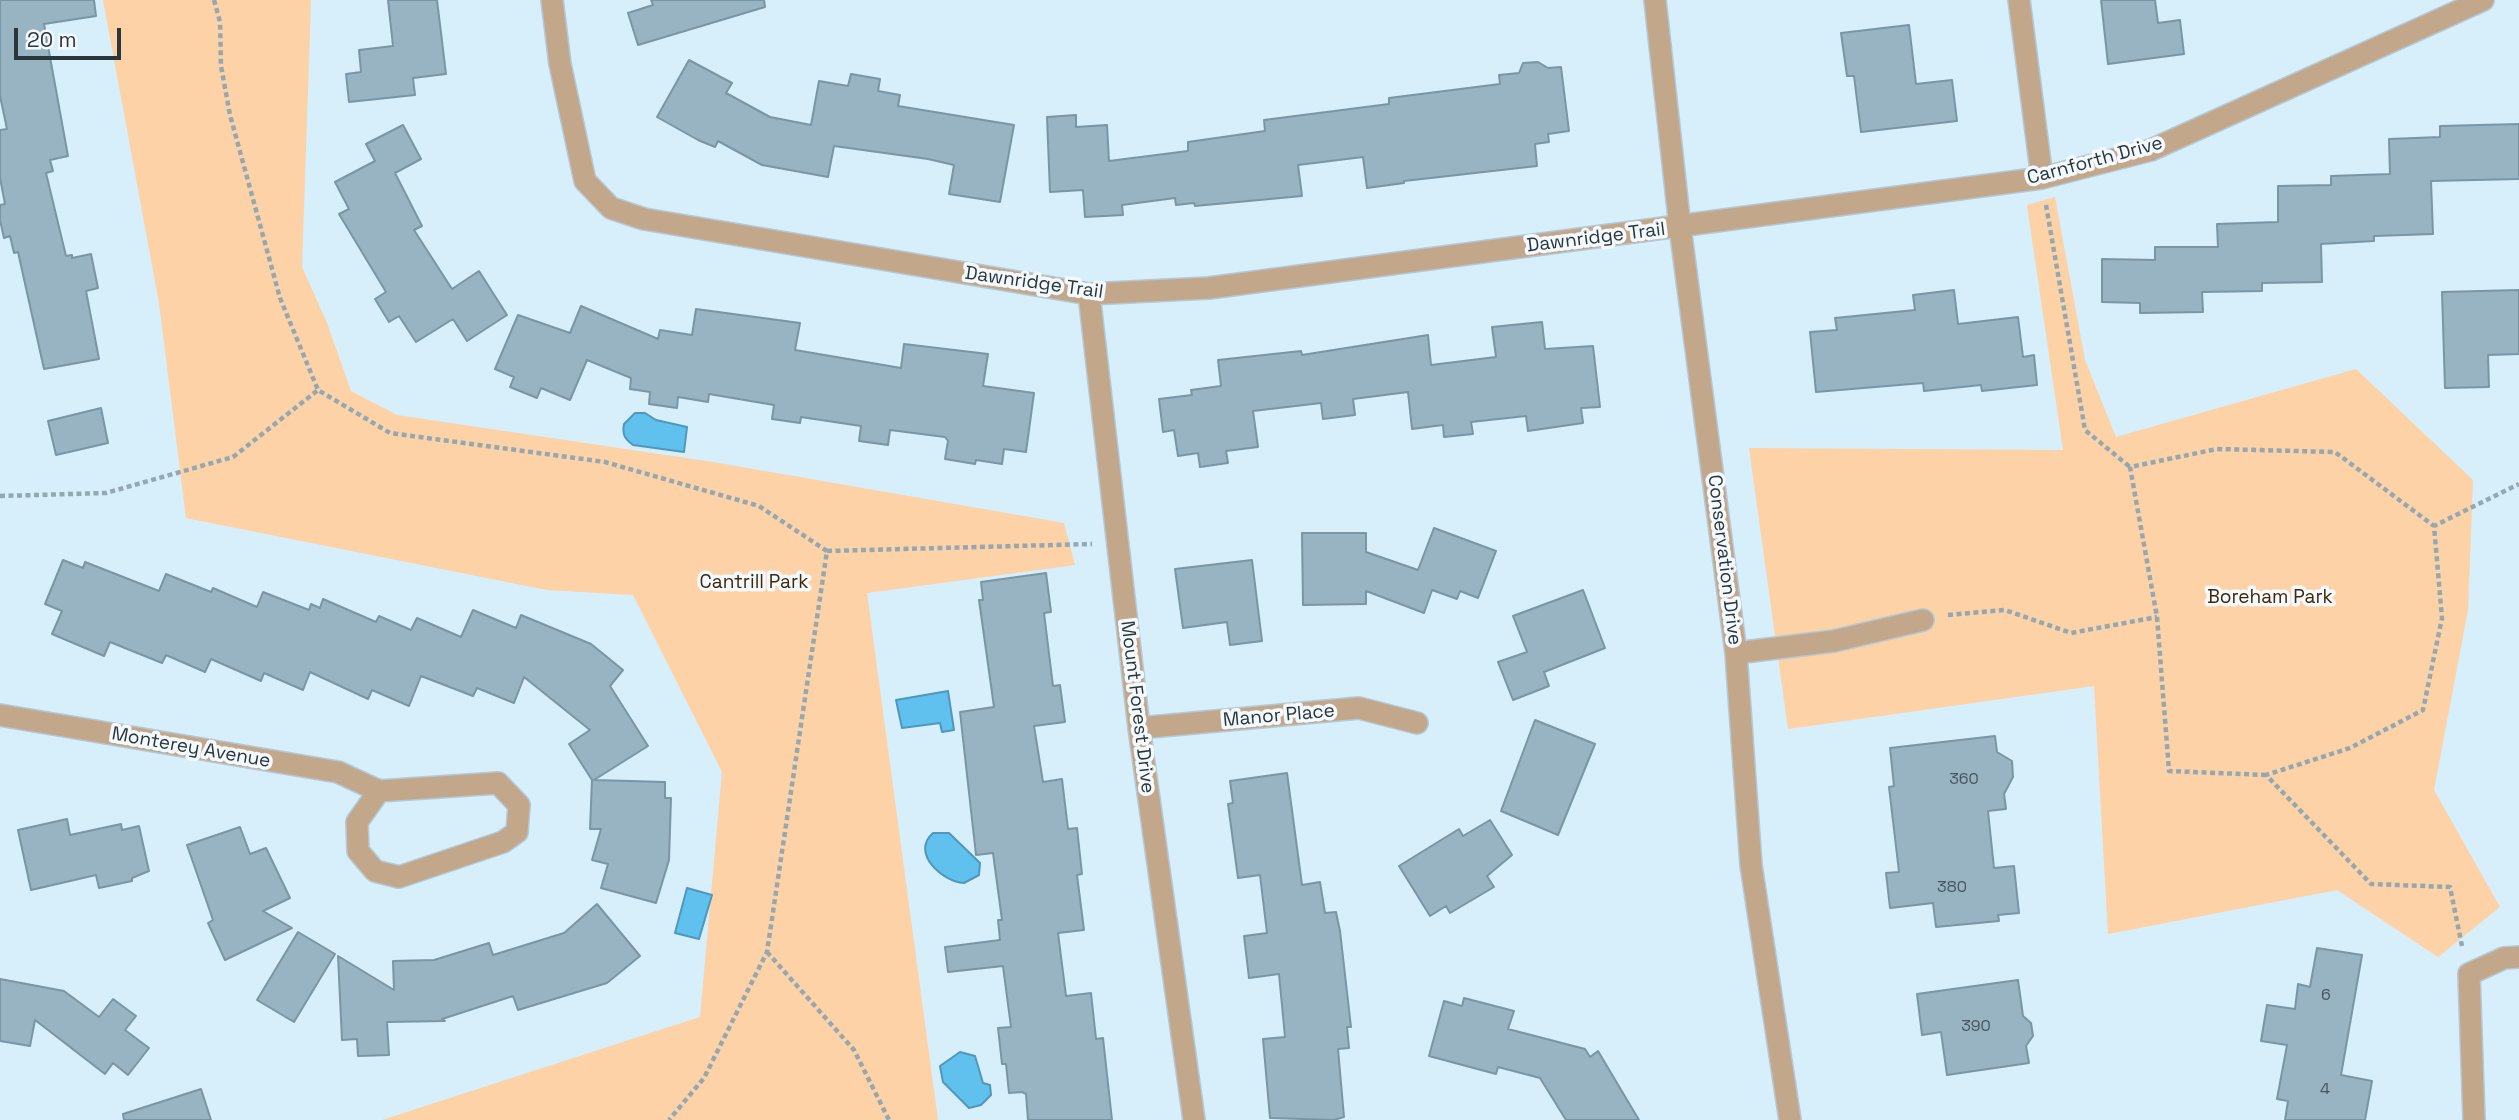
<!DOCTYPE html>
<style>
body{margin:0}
#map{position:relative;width:2519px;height:1120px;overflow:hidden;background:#d7eefb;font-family:"Space Grotesk",sans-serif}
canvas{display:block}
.scale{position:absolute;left:14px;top:28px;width:107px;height:32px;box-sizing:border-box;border:4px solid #2a363c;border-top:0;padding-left:9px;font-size:21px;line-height:24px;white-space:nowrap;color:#2a363c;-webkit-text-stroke:5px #f3f9fc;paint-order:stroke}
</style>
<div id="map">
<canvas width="2519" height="1120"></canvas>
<div class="scale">20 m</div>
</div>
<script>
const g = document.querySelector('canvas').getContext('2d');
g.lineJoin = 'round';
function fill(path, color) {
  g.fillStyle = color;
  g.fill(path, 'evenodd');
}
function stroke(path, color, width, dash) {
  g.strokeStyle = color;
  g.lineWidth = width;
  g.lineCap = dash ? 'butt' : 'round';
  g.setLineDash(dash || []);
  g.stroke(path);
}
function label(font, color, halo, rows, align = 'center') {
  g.font = font + ' "Space Grotesk",sans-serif';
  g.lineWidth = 7;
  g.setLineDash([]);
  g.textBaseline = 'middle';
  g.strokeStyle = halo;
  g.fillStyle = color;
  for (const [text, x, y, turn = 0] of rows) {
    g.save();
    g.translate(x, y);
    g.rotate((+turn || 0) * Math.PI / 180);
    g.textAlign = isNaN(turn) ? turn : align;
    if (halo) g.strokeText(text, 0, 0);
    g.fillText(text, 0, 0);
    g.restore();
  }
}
const green = new Path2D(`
 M 103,0 L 311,0 L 302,267 L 327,323 L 351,391 L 397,415 L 713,462 L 1064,523 L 1075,565 L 867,593 L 938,1120 L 382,1120 L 700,1017 L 722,772 L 633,595 L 547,590 L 186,518 L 159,303 Z
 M 2055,197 L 2085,360 L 2116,437 L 2356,369 L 2473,480 L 2468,610 L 2434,790 L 2500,907 L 2438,957 L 2337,890 L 2108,934 L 2094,686 L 1788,729 L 1749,448 L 2063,450 L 2027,205 Z`);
const water = new Path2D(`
 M 635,413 L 645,413 L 656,420 L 687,427 L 684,452 L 633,445 C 625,439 622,435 624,424 Z
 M 948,691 L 954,730 L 942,732 L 940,723 L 902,728 L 896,700 Z
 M 933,833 L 949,833 L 980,863 L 979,875 L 964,883 C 943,882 910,853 933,833 Z
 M 687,888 L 712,895 L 699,939 L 675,933 Z
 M 960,1052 L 975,1056 L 983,1083 L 990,1085 L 991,1095 L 981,1105 L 969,1108 L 943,1082 L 940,1066 Z`);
const building = new Path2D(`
 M 0,0 L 94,0 L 96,16 L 44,24 L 68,156 L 50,160 L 53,171 L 46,173 L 66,256 L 72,255 L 72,258 L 91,254 L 98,288 L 86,291 L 99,359 L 44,369 L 18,252 L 14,253 L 10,236 L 4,238 L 0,220 L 0,205 L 5,204 L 0,178 L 0,130 L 7,129 L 0,96 Z
 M 388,0 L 437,0 L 446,74 L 413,78 L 415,95 L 349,102 L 346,74 L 361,72 L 359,50 L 393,46 Z
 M 651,0 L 764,0 L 765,7 L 638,45 L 628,13 L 653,5 Z
 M 2101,0 L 2155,0 L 2158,23 L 2180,20 L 2184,54 L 2108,64 Z
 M 1909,25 L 1916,84 L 1952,80 L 1957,121 L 1861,132 L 1854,76 L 1847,76 L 1841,33 Z
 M 689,60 L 732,83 L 726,93 L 770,117 L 811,125 L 819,81 L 848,86 L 851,74 L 880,79 L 878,91 L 900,95 L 898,106 L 1014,125 L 1000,202 L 949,194 L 954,165 L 928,159 L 834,146 L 828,177 L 762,165 L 718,141 L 715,147 L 698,140 L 657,117 Z
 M 1538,62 L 1548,68 L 1561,67 L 1569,131 L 1548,134 L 1549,142 L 1535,144 L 1537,166 L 1404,181 L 1404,183 L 1367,188 L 1363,157 L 1298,165 L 1302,196 L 1195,206 L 1194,203 L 1176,205 L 1175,198 L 1122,205 L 1123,215 L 1085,217 L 1083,190 L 1050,192 L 1047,117 L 1076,115 L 1076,127 L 1107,125 L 1109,161 L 1188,151 L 1188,142 L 1265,131 L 1264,120 L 1389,104 L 1389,98 L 1500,84 L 1499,75 L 1519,73 L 1523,63 Z
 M 2519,124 L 2519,179 L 2431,181 L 2433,234 L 2374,236 L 2374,241 L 2321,244 L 2322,282 L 2262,283 L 2262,291 L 2202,292 L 2203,312 L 2140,313 L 2140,303 L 2102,302 L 2102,259 L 2155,260 L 2155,247 L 2218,247 L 2217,224 L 2278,222 L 2278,186 L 2331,185 L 2331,176 L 2390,174 L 2389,139 L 2440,137 L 2440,126 Z
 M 403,125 L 421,159 L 395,173 L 422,226 L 414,230 L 452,289 L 479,271 L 507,315 L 467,341 L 453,319 L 416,342 L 399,316 L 389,322 L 375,299 L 386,292 L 339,214 L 349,209 L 335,182 L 375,161 L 366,144 Z
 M 1954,290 L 1958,324 L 2018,317 L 2023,357 L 2034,355 L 2037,385 L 1982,391 L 1981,385 L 1924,391 L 1923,383 L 1816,392 L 1810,332 L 1837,330 L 1835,318 L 1915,310 L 1913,295 Z
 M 2519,290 L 2519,354 L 2488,355 L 2489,387 L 2445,388 L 2442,292 Z
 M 581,306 L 658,339 L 660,330 L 692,335 L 696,309 L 800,323 L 795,350 L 901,368 L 904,344 L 988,354 L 983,386 L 1034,393 L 1026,452 L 1004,449 L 1002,464 L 976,460 L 975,464 L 945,459 L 948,441 L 945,437 L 890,430 L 888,445 L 859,441 L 861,426 L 801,417 L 800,423 L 772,419 L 774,405 L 709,394 L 708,402 L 678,397 L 677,408 L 649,404 L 650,392 L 630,389 L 631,378 L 587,360 L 570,400 L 541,388 L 537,398 L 510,387 L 514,377 L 495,369 L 518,315 L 570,333 Z
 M 1542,322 L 1545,349 L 1593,346 L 1600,407 L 1581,408 L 1583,423 L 1528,431 L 1526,416 L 1471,422 L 1473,434 L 1444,437 L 1443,425 L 1412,429 L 1408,392 L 1353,399 L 1355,415 L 1323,419 L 1321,403 L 1253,411 L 1258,447 L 1226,451 L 1228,463 L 1200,467 L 1198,453 L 1178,456 L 1174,430 L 1163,432 L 1159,399 L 1192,395 L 1191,390 L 1221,386 L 1218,360 L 1301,351 L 1302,355 L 1428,335 L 1431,365 L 1496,357 L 1492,327 Z
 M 101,408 L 108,443 L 56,455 L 48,421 Z
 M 1434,528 L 1496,551 L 1478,598 L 1460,591 L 1457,599 L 1432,590 L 1424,613 L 1366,591 L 1366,604 L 1303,605 L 1302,533 L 1366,533 L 1366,552 L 1418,570 Z
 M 63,560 L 83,568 L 85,562 L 159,591 L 166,574 L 211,592 L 213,588 L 257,607 L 263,592 L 309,610 L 311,604 L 320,608 L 323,599 L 376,622 L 379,616 L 411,630 L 417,618 L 461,637 L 473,610 L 516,628 L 521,615 L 591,644 L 623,670 L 610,686 L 648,746 L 594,780 L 665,782 L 665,798 L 671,798 L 669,860 L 656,903 L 601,888 L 608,864 L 592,860 L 601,829 L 590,829 L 592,780 L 569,744 L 590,730 L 524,677 L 514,703 L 477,688 L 473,696 L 421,676 L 409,706 L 372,690 L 368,699 L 310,672 L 303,690 L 264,673 L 261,681 L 211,659 L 205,672 L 166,655 L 162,663 L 110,642 L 104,656 L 52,634 L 62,611 L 45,604 Z
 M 1252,560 L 1262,641 L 1230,645 L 1227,622 L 1183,628 L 1175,569 Z
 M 1046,573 L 1051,612 L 1044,613 L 1053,686 L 1060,685 L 1065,722 L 1034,726 L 1043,782 L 1062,779 L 1068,829 L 1077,828 L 1082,874 L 1077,875 L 1084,930 L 1058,933 L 1066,996 L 1091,993 L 1096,1039 L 1103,1038 L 1112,1120 L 1028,1120 L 1026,1094 L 1022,1092 L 1009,1093 L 1006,1064 L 1002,1064 L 998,1028 L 1011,1027 L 1003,966 L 948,972 L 945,947 L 1000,940 L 998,920 L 1002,920 L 993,853 L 976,855 L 960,712 L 994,707 L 979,600 L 983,600 L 981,582 Z
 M 1583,590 L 1605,648 L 1544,672 L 1549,686 L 1513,700 L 1498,662 L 1527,652 L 1513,616 Z
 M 1535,720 L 1595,744 L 1558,835 L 1501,811 Z
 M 1995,736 L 1997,752 L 2012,761 L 2013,777 L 2004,794 L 2006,809 L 1988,811 L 1994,868 L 2014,866 L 2019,913 L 1998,915 L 1999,921 L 1936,927 L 1933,903 L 1890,908 L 1886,873 L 1899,872 L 1889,787 L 1894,786 L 1890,748 Z
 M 1287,773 L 1302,885 L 1320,882 L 1325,913 L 1336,912 L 1340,931 L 1351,1027 L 1347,1027 L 1349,1048 L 1338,1049 L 1344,1117 L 1334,1120 L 1270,1118 L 1263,1039 L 1285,1037 L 1279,974 L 1249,978 L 1244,936 L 1267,933 L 1260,875 L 1238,878 L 1228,804 L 1233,803 L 1230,781 Z
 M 67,819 L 70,835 L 121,824 L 122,830 L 139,826 L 149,871 L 132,878 L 132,881 L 99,888 L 96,875 L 31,890 L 18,830 Z
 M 1490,820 L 1512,855 L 1487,876 L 1494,887 L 1450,913 L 1446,906 L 1430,916 L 1399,866 L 1459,829 L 1463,836 Z
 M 240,827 L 250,854 L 266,848 L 290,898 L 263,911 L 292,928 L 225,960 L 208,923 L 213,920 L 187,845 Z
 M 597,904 L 640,956 L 607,983 L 518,1010 L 513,996 L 442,1019 L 445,1021 L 387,1022 L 389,1055 L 358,1056 L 357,1039 L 342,1040 L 338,956 L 394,990 L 393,961 L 434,960 L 489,943 L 493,955 L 564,933 Z
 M 298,932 L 335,954 L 294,1022 L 257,1000 Z
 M 2317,948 L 2362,955 L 2341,1075 L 2372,1081 L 2365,1120 L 2285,1120 L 2288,1101 L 2277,1099 L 2287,1045 L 2261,1041 L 2267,1005 L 2295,1009 L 2298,984 L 2310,987 Z
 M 0,979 L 64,991 L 99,1017 L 113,999 L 136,1016 L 125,1030 L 149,1048 L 128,1075 L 113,1063 L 105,1074 L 35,1020 L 30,1046 L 0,1041 Z
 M 2018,980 L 2023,1016 L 2031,1023 L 2033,1036 L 2026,1046 L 2029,1063 L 1947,1075 L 1941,1032 L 1922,1035 L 1917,994 Z
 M 1464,998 L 1514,1011 L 1508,1029 L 1585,1049 L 1590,1057 L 1598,1051 L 1639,1120 L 1566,1120 L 1540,1078 L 1498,1067 L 1496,1074 L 1429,1056 L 1444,1001 L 1462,1006 Z
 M 201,1089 L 211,1120 L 124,1120 L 123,1114 Z`);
const path = new Path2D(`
 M 214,0 L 220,22 L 221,66 L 230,115 L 280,298 L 318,390 L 390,433 L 605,462 L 759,506 L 827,551 L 767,952 L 704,1078 L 669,1120
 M 2046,205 L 2085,430 L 2130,467
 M 0,496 L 106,493 L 233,457 L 318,390
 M 827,551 L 1092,544
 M 1948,615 L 2005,610 L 2071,633 L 2157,617
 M 2266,775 L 2169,771 L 2157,617 L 2130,467 L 2217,449 L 2335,452 L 2434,526
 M 2462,946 L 2450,887 L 2371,884 L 2266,775 L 2350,748 L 2423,710 L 2442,618 L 2434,526 L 2519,484
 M 767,952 L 854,1050 L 889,1120`);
const minor = new Path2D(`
 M 552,0 L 560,64 L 585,181 L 611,208 L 644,219 L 1089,294 L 1209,288 L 2042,178 L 2151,150 L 2483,0
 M 1655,0 L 1680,227 L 1736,653 L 1751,865 L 1790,1120
 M 2019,0 L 2042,178
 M 1089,294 L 1139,728 L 1194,1120
 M 1736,653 L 1834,641 L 1923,620
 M 0,715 L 338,772 L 379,791 L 498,783 L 519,805 L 517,832 L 503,842 L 399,877 L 375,871 L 358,851 L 357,822 L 379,791
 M 1139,728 L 1359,708 L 1417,723
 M 2474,1120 L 2469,974 L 2504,958 L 2519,957`);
const numberNames = [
 ["360",1964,780],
 ["380",1952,888],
 ["6",2326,996],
 ["390",1976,1027],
 ["4",2325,1090]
];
const streetNames = [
 ["Carnforth Drive",2095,161,-15],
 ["Dawnridge Trail",1596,238,-7],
 ["Dawnridge Trail",1034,283,8],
 ["Conservation Drive",1724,560,83],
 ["Mount Forest Drive",1137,707,83],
 ["Manor Place",1279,716,-5],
 ["Monterey Avenue",191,748,10]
];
const parkNames = [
 ["Cantrill Park",754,583],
 ["Boreham Park",2270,598]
];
fill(green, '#fcd2a6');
fill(water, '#60c1ef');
stroke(water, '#5097b9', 2);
fill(building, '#98b4c3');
stroke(building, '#7a95a4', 2);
stroke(minor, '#b4c9d5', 24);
stroke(path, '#95a8b2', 4.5, [5, 3.5]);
stroke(minor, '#c3a78b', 21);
label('16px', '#46565e', null, numberNames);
label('19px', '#2a363c', '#f3f9fc', streetNames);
label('19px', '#402709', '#f3f9fc', parkNames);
</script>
